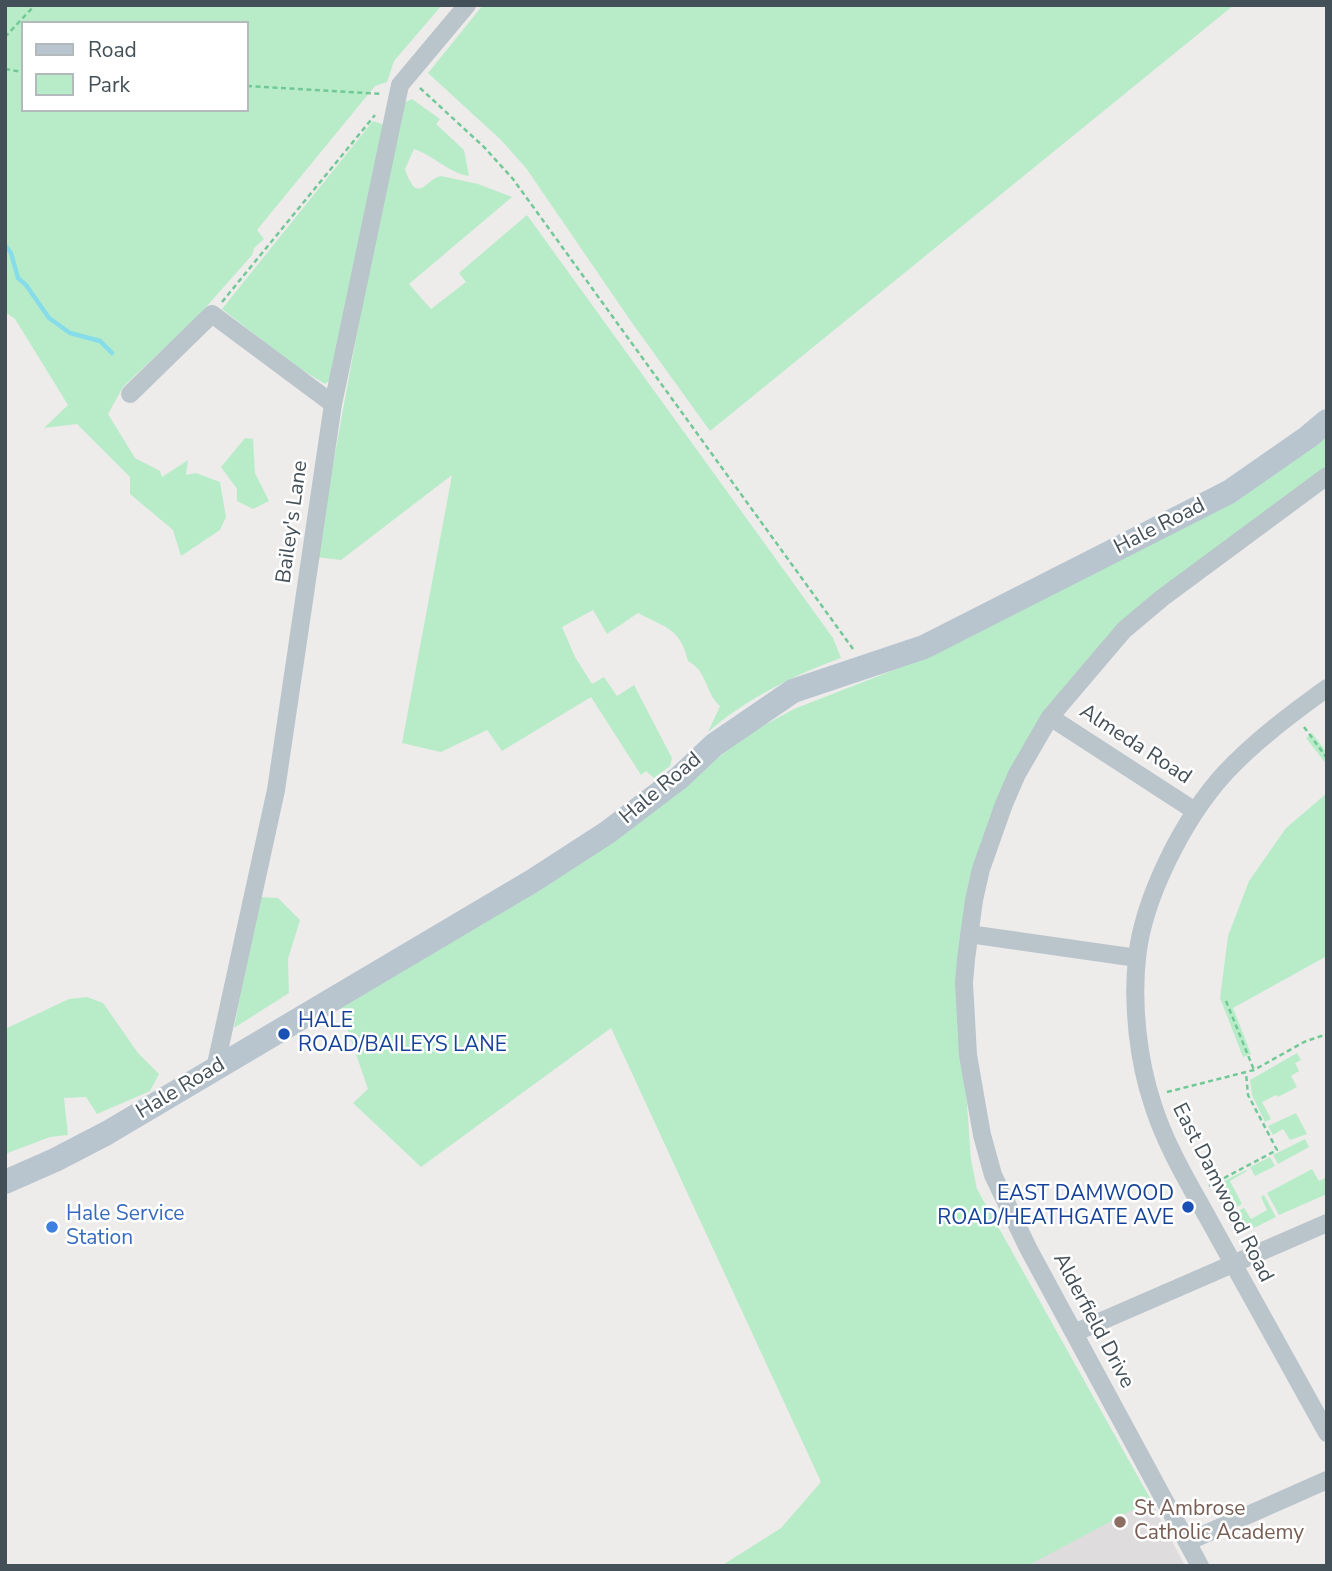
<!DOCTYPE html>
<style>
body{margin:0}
#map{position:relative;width:1332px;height:1571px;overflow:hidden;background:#eeebeb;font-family:"Nunito Sans",sans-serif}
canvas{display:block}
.frame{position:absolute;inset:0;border:7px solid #445058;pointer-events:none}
.legend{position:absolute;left:21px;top:21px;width:228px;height:91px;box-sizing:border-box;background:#fff;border:2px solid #b4b9bc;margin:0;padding:9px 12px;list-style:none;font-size:21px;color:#445058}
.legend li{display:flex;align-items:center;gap:14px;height:35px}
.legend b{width:35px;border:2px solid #b4b9bc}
</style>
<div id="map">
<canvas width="1332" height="1571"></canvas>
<div class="frame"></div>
<ul class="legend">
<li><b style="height:9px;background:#b8c5cf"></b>Road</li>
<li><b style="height:19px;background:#b8ecc9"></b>Park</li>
</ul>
</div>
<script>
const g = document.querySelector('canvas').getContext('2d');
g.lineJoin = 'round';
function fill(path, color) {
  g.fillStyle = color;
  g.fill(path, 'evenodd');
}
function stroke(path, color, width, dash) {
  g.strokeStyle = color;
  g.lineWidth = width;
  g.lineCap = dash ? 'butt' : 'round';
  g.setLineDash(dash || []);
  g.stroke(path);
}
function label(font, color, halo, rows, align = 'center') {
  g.font = font + ' "Nunito Sans",sans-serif';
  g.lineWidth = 5;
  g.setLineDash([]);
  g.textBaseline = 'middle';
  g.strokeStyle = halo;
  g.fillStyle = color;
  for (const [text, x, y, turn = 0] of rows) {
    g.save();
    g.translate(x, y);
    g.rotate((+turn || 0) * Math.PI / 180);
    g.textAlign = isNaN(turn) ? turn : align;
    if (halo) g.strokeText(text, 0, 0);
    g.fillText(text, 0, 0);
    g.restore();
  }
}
const education = new Path2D(`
 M 1145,1490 L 1185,1566 L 990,1566 Z`);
const green = new Path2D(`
 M 5,5 L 442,5 L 394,61 L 387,82 L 375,86 L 257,230 L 264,239 L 254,248 L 252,255 L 199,315 L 123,387 L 108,414 L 135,458 L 160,471 L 162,477 L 188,460 L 186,475 L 196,473 L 220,482 L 226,517 L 220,530 L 181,556 L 173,530 L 130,494 L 130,477 L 77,424 L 44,428 L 68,405 L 15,319 L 5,312 ZM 23,23 L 247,23 L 247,110 L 23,110 Z
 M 483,5 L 1234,5 L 710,431 L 630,320 L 526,168 L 501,140 L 428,73 Z
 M 412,99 L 440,119 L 436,124 L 464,150 L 469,176 C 449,173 434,156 414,149 L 405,169 C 418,207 425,179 441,176 L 478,184 L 512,197 L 409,284 L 431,309 L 466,282 L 459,273 L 527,215 L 833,638 L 841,658 C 794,675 746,699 708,732 L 720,706 C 705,693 708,672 688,661 C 680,628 666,628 638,613 L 607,634 L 593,610 L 562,627 L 575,657 L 592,684 L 604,677 L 617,696 L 634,685 L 672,758 L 670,766 L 654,778 L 646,771 L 641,775 L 591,697 L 502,751 L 487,730 L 441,752 L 402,743 L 452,475 L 341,560 L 316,557 L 372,251 L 402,109 L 405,102 Z
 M 373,121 L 382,124 L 387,130 L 330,380 L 325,384 L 294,365 L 222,309 Z
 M 1327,432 L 1327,468 L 1181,573 L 1115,631 L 1076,673 L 1027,741 L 969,890 L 965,1076 L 971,1160 L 977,1189 L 1151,1500 L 1027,1566 L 721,1566 L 781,1528 L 821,1482 L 611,1028 L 421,1167 L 353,1103 L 368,1089 L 339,1005 L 602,847 L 750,733 L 794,709 L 927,657 Z
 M 245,438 L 253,439 L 255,473 L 269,501 L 253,509 L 237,501 L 237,489 L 221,467 Z
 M 1312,733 L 1327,753 L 1327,765 L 1306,738 Z
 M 1327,793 L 1327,956 L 1233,1008 L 1251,1054 L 1243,1057 L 1220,998 L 1228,936 L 1249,881 L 1286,828 Z
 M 259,897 L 278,898 L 300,920 L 288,959 L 289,993 L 234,1028 Z
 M 87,997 L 103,1003 L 138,1053 L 159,1074 L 150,1091 L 97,1114 L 86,1097 L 64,1098 L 68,1135 L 50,1137 L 5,1154 L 5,1029 L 69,999 Z
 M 1297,1053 L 1301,1060 L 1295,1063 L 1299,1071 L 1291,1076 L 1297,1087 L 1278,1097 L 1276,1095 L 1262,1102 L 1271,1119 L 1265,1122 L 1252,1095 L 1250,1080 Z
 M 1296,1113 L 1307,1134 L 1290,1140 L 1283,1129 L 1273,1135 L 1268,1126 Z
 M 1305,1139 L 1309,1147 L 1278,1164 L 1273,1155 Z
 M 1270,1157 L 1275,1166 L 1255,1176 L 1250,1167 Z
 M 1312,1169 L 1319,1181 L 1327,1177 L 1327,1194 L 1279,1215 L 1267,1193 Z
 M 1246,1170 L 1247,1171 L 1230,1181 L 1242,1204 L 1229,1211 L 1214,1186 Z
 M 1264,1195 L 1276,1217 L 1254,1228 L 1236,1226 L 1230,1215 L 1244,1208 L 1251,1219 L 1267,1210 L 1261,1197 Z`);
const stream = new Path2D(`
 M 5,245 L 11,253 L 18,278 L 26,285 L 49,318 L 70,333 L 100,341 L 112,353`);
const path = new Path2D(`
 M 5,37 L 35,5
 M 5,69 L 23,72
 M 247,86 L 382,94
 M 420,88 L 484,147 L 513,179 L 853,649
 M 222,302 L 375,115
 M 1304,727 L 1327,758
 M 1226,1001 L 1254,1070
 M 1167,1092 L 1254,1070 L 1304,1042 L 1327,1034
 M 1209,1186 L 1277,1150 L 1248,1095 L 1246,1073`);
const street = new Path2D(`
 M 130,394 L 212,314 L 333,404
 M 1327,688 C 1291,714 1255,741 1225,773 C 1184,818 1143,898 1137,958 C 1132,1005 1138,1060 1153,1105 C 1166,1146 1188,1182 1209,1220 C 1248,1291 1287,1362 1327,1433
 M 1050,717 L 1195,811
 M 969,934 L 1137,958
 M 215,1069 L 276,790 L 333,404 L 400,85 L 467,5
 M 1074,1333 L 1327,1223
 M 1187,1542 L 1327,1480
 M 1200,1566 L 1028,1248 L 993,1175 L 982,1135 L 968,1055 L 964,983 L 966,959 L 974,900 L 981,869 L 1004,804 L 1017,774 L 1050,717 L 1124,630 L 1162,598 L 1327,476`);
const secondary = new Path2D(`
 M 5,1182 L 55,1160 L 107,1133 L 534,880 L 608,832 L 679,778 L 714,745 L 793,691 L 924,647 L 1229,492 L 1308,437 L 1327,421`);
const markers = [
 [284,1034,7,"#1a4fb4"],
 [1188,1207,7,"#1a4fb4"],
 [52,1227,7,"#3f7fe0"],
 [1120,1522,7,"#8d6e63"]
];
const streetNames = [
 ["Bailey's Lane",293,522,-82],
 ["Hale Road",1160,527,-27],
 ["Almeda Road",1135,745,33],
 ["Hale Road",661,789,-40],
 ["Hale Road",181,1089,-31],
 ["East Damwood Road",1222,1193,63],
 ["Alderfield Drive",1093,1321,62]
];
const transitNames = [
 ["HALE",298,1022],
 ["ROAD/BAILEYS LANE",298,1046],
 ["EAST DAMWOOD",1174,1195,"right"],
 ["ROAD/HEATHGATE AVE",1174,1219,"right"]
];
const shopNames = [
 ["Hale Service",66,1215],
 ["Station",66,1239]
];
const educationNames = [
 ["St Ambrose",1134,1510],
 ["Catholic Academy",1134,1534]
];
fill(education, '#dfdcdd');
fill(green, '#b8ecc9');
stroke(stream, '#86dce9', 4.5);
stroke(path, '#72c997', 2.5, [5, 3.5]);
stroke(street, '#b9c4cb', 18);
stroke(secondary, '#b8c5cf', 24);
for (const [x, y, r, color] of markers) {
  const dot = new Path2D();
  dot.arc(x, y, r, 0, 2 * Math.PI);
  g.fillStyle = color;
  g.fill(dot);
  stroke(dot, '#fff', 2.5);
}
label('21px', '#445058', '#fff', streetNames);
label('21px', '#164399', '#fff', transitNames, 'left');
label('21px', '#366cbe', '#fff', shopNames, 'left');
label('21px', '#785e54', '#fff', educationNames, 'left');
</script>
